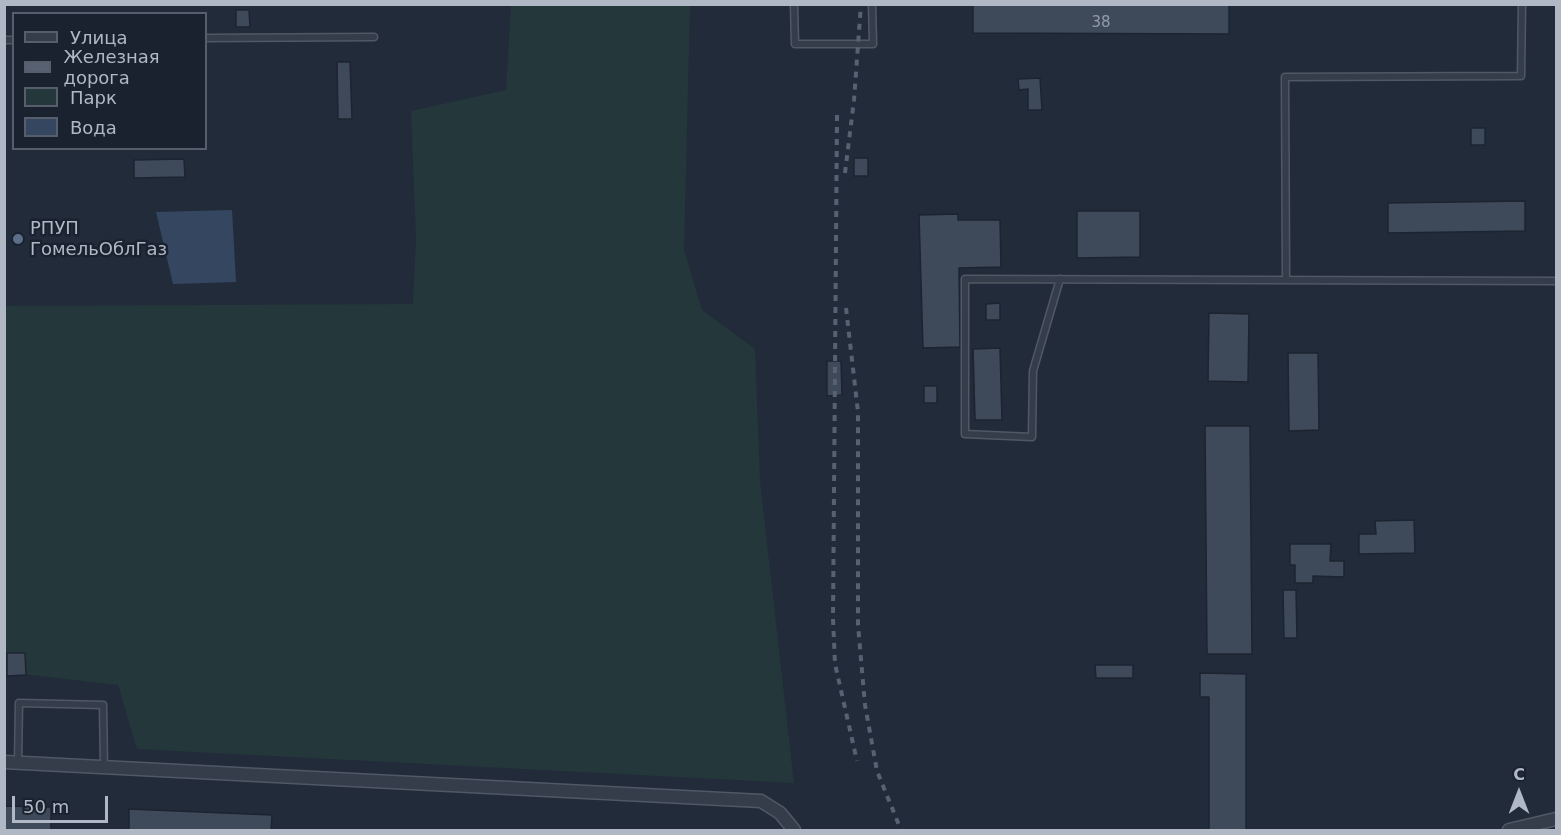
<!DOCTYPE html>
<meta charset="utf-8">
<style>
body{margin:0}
#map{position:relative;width:1561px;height:835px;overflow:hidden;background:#222b3a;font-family:"DejaVu Sans",sans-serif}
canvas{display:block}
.frame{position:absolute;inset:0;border:6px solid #b0b8c6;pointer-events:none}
.legend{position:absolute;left:12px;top:12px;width:195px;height:138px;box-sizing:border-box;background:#1b222f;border:2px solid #575e6b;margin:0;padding:8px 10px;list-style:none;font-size:18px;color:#b0b8c6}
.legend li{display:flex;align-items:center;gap:12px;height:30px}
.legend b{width:30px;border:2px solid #575e6b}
.north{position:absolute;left:1489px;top:763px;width:60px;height:60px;-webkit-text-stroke:4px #1b222f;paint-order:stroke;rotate:0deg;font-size:16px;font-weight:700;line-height:24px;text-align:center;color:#b0b8c6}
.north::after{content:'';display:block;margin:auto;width:21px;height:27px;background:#b0b8c6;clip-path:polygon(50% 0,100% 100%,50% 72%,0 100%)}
.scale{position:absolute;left:12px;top:796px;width:96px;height:27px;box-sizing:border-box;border:3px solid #b0b8c6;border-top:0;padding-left:8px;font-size:18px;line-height:21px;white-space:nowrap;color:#b0b8c6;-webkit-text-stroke:4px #1b222f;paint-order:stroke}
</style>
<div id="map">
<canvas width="1561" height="835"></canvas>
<div class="frame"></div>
<ul class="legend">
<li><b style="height:8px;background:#353d4a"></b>Улица</li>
<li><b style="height:8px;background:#576171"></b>Железная дорога</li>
<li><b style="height:16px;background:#24373b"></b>Парк</li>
<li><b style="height:16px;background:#354661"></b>Вода</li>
</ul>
<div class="north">С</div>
<div class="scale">50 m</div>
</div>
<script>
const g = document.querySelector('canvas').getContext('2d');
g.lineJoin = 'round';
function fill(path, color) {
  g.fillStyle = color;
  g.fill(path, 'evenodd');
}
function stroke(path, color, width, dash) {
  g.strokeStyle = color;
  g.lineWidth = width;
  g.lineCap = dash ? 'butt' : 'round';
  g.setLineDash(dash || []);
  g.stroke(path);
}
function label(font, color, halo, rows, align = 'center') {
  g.font = font + ' "DejaVu Sans",sans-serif';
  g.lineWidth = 5;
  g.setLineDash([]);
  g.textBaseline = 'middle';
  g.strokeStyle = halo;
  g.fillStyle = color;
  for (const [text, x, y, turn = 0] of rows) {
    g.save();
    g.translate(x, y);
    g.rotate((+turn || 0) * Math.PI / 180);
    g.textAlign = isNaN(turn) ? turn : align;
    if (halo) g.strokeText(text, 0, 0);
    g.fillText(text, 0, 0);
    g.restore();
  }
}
const green = new Path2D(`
 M 511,5 L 690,5 L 684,250 L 702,310 L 755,349 L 760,481 L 794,783 L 137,749 L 118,685 L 5,672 L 5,306 L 413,304 L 416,238 L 411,111 L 506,90 Z`);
const water = new Path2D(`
 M 232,210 L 236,282 L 173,284 L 156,212 Z`);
const building = new Path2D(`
 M 973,4 L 1229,4 L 1229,34 L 973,33 Z
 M 236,10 L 249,10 L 250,27 L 236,27 Z
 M 337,62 L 350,62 L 352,119 L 338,119 Z
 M 1040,78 L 1042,110 L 1028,110 L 1028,89 L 1019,90 L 1018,79 Z
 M 1471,128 L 1485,128 L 1485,145 L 1471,145 Z
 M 854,158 L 868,158 L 868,176 L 854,176 Z
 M 184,159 L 185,177 L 134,178 L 134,160 Z
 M 1525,201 L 1525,231 L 1388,233 L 1388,203 Z
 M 1077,211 L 1140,211 L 1140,257 L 1077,258 Z
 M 958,214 L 958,220 L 1000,220 L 1001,267 L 959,268 L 960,347 L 923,348 L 919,215 Z
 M 1000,303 L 1000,320 L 986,320 L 986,304 Z
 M 1209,313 L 1249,314 L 1248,382 L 1208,381 Z
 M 1000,348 L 1002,420 L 975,420 L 973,349 Z
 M 1288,353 L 1318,353 L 1319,430 L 1289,431 Z
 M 827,361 L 841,361 L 842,395 L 827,396 Z
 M 924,386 L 937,386 L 937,403 L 924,403 Z
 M 1205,426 L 1250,426 L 1252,654 L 1207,654 Z
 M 1414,520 L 1415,553 L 1359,554 L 1359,534 L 1376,534 L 1375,521 Z
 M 1290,544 L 1331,544 L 1330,561 L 1344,561 L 1344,577 L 1313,576 L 1313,583 L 1295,583 L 1295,565 L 1290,565 Z
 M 1283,590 L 1296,590 L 1297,638 L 1284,638 Z
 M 7,653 L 25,653 L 26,675 L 7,676 Z
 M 1095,665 L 1133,665 L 1133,678 L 1096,678 Z
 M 1200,673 L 1246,674 L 1246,831 L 1209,831 L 1209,697 L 1200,697 Z
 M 4,806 L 51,807 L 51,831 L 4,831 Z
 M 129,809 L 272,815 L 271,831 L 129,831 Z`);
const service = new Path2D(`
 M 794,4 L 795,44 L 873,44 L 872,4
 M 206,38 L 374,37
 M 4,40 L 14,40
 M 1060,279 L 1033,371 L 1032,437 L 965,434 L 965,279 L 1556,281
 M 1286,280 L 1285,77 L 1521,76 L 1522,4
 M 18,762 L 19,703 L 103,705 L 104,767`);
const minor = new Path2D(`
 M 4,762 L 761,801 L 780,813 L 794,830
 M 1509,830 L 1556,819`);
const rail = new Path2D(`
 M 837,115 L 833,618 L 835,664 L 857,761
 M 845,173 L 854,100 L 861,4
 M 846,308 L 858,412 L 858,625 L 865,705 L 877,771 L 901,830`);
const markers = [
 [18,239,6,"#5c6f8a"]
];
const numberNames = [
 ["38",1101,23]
];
const poiNames = [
 ["РПУП",30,229],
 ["ГомельОблГаз",30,250]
];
fill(green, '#24373b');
fill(water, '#354661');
fill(building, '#3e4959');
stroke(building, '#1d2431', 1.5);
stroke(service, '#505865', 9);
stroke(minor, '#505865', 15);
stroke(service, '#353d4a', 6);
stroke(minor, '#353d4a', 12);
stroke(rail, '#576171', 4, [6, 6]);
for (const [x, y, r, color] of markers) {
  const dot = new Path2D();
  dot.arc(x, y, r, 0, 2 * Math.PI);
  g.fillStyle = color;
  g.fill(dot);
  stroke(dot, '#1b222f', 2);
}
label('15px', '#949cab', null, numberNames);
label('18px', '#b0b8c6', '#1b222f', poiNames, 'left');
</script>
